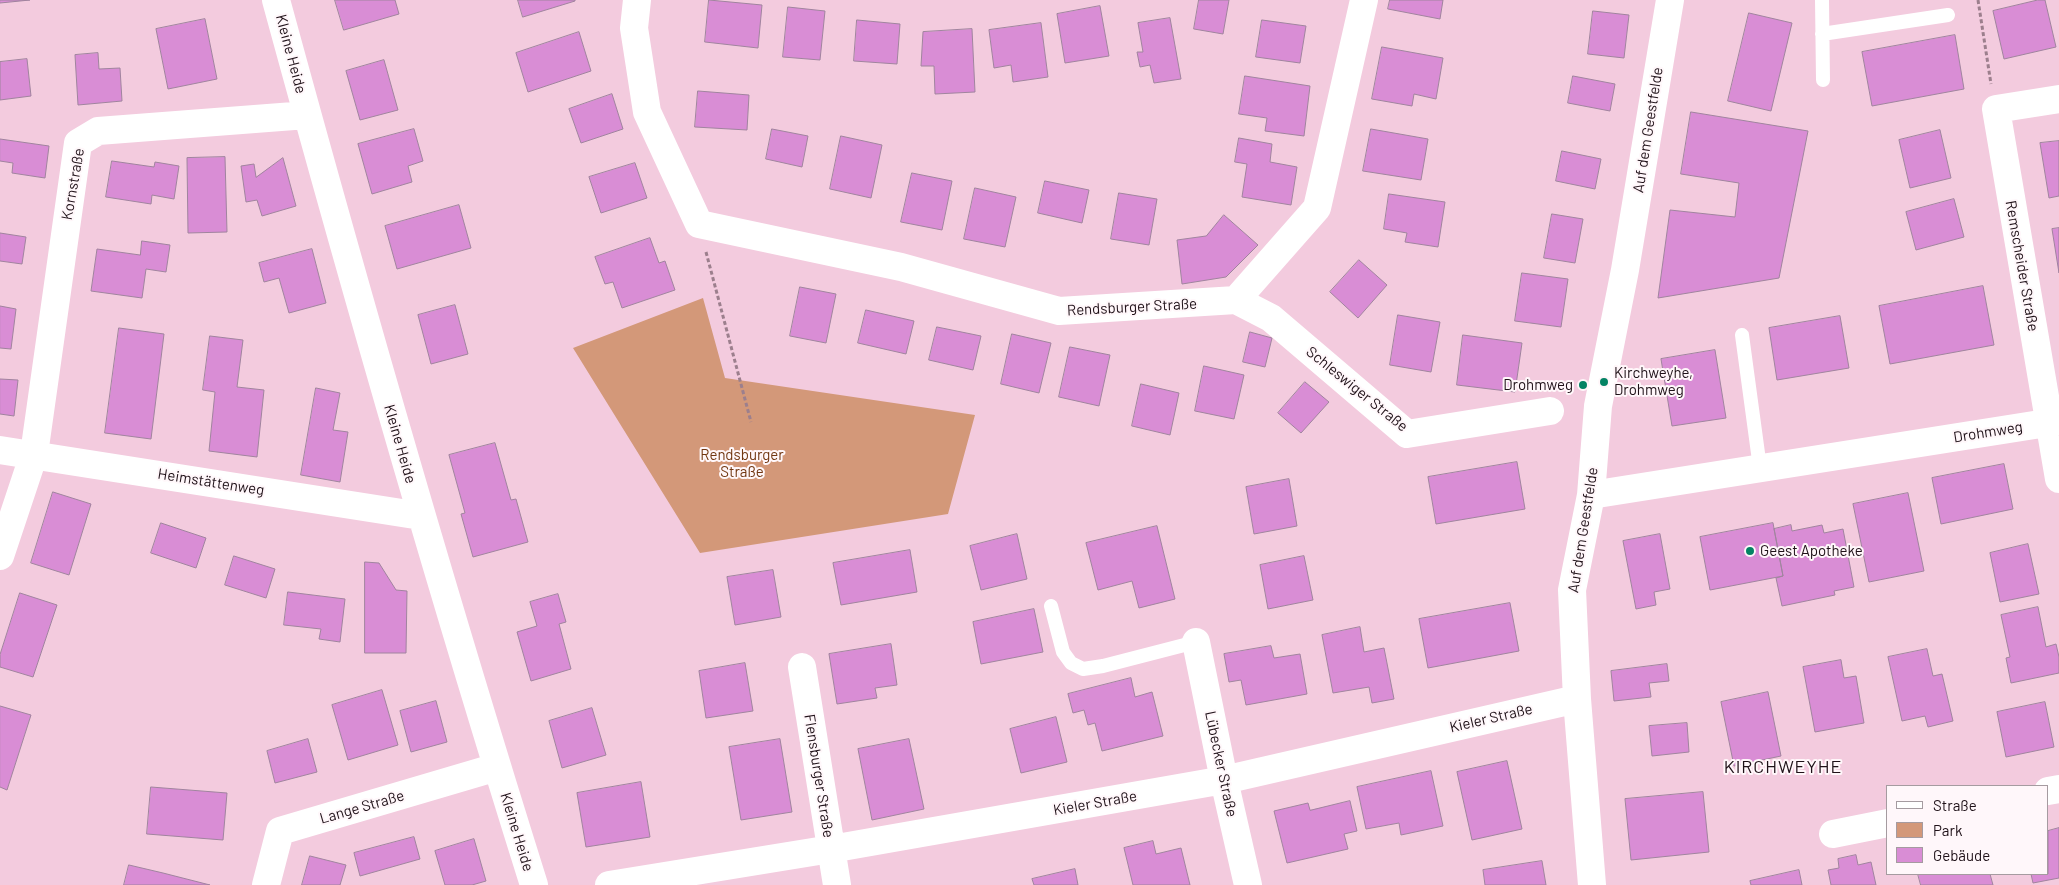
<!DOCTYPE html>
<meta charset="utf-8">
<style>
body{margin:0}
#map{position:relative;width:2059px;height:885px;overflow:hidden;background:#f3cbde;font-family:Barlow,sans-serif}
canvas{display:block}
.legend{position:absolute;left:1886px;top:785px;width:162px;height:90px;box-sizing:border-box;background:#fff7fa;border:1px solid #a59ba0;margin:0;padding:6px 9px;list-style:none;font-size:15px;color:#1f1118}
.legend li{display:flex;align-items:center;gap:10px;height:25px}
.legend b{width:25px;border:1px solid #a59ba0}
</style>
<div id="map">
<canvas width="2059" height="885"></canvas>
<ul class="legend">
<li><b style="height:6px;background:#fff"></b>Straße</li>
<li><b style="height:14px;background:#d39879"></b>Park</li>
<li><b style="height:14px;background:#d98dd5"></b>Gebäude</li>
</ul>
</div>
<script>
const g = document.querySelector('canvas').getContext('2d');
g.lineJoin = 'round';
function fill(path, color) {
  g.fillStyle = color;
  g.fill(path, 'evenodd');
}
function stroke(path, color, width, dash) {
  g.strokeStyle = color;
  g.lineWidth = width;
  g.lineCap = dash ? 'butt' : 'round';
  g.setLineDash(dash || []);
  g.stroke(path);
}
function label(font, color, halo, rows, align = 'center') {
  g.font = font + ' Barlow,sans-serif';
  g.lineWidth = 4;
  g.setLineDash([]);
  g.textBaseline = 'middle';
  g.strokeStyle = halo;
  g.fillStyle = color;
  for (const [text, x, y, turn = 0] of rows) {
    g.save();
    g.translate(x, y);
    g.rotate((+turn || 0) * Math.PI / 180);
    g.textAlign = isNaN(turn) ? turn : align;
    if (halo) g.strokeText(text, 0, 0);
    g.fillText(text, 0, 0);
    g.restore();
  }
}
const green = new Path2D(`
 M 703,298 L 725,378 L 975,415 L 948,514 L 700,553 L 573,348 Z`);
const building = new Path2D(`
 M 0,0 L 30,0 L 0,3 Z
 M 335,0 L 395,0 L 399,14 L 344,30 Z
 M 518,0 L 575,0 L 575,1 L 523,17 Z
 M 709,0 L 762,5 L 758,48 L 705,42 Z
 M 1199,0 L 1229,0 L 1223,34 L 1194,29 Z
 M 1390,0 L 1443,0 L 1440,19 L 1388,9 Z
 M 2038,0 L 2045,0 L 2056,47 L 2004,59 L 1993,11 Z
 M 1100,6 L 1109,56 L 1065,63 L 1057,14 Z
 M 788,7 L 825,11 L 820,60 L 783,57 Z
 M 1593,11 L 1629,15 L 1624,58 L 1588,54 Z
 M 1749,13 L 1792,23 L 1771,111 L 1728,101 Z
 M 1170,18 L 1181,79 L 1154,83 L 1150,65 L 1140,67 L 1137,52 L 1143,52 L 1138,23 Z
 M 205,19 L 217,79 L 168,89 L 156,29 Z
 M 857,20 L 900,24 L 897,64 L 854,61 Z
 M 1262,20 L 1306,26 L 1300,63 L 1256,57 Z
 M 1041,23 L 1048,77 L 1013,82 L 1011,65 L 994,68 L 989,30 Z
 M 972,29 L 975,92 L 935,94 L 934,66 L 921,66 L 923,32 Z
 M 579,32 L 591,71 L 528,92 L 516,53 Z
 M 1955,35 L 1964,89 L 1872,106 L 1862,52 Z
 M 1382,47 L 1443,58 L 1436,99 L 1414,94 L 1412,106 L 1372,99 Z
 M 98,53 L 99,69 L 120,68 L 122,101 L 78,105 L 75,55 Z
 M 27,59 L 31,96 L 0,100 L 0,62 Z
 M 384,60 L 398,110 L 360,120 L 346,71 Z
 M 1245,76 L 1310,86 L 1304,136 L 1265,131 L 1267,118 L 1239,114 Z
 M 1573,76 L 1615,84 L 1610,111 L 1568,103 Z
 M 698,91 L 749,95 L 747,130 L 695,127 Z
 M 612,94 L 623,129 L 581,143 L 569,109 Z
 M 1691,112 L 1808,131 L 1779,278 L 1658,298 L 1670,210 L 1735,217 L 1739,183 L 1681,174 Z
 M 414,129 L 423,161 L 408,166 L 412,182 L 372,194 L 358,144 Z
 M 772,129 L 808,136 L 802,167 L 766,159 Z
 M 1371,129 L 1428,139 L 1421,180 L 1363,171 Z
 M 1940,130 L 1951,178 L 1910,188 L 1899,140 Z
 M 841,136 L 882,145 L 871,198 L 830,189 Z
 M 1239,138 L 1272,144 L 1270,162 L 1297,167 L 1291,205 L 1242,197 L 1247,164 L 1235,162 Z
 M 0,139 L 49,146 L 45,178 L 12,173 L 13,163 L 0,161 Z
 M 2059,141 L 2059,196 L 2049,198 L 2040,143 Z
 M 1562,151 L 1601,159 L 1595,189 L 1556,181 Z
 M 225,157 L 227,232 L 188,233 L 187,158 Z
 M 283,158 L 296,206 L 262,216 L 257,200 L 246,202 L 241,166 L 254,164 L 256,177 Z
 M 112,161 L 154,167 L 155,162 L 179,166 L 174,199 L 152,195 L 151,204 L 106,197 Z
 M 635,163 L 647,198 L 601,213 L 589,177 Z
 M 912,173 L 952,181 L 942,230 L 901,222 Z
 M 1045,181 L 1089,190 L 1082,223 L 1038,213 Z
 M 975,188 L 1016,197 L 1005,247 L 964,239 Z
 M 1119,193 L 1157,199 L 1149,245 L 1111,239 Z
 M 1389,194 L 1445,202 L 1438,247 L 1405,242 L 1407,233 L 1384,229 Z
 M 1954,199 L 1964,237 L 1916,250 L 1906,212 Z
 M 459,205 L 471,248 L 397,269 L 385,226 Z
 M 1552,214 L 1583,219 L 1575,263 L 1544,258 Z
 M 1224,215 L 1258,245 L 1226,277 L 1182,284 L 1177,240 L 1206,236 Z
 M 2059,228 L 2059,273 L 2052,229 Z
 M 0,233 L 26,237 L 22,264 L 0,261 Z
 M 650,238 L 659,263 L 665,261 L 675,290 L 622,308 L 613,282 L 605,284 L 595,257 Z
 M 142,241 L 170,245 L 166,272 L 146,269 L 142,298 L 91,291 L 97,249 L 140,255 Z
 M 312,249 L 326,303 L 289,313 L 279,278 L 264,282 L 259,263 Z
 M 1359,260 L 1387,285 L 1358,318 L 1330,292 Z
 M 1522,273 L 1568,279 L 1561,327 L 1515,321 Z
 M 1983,286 L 1994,345 L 1890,364 L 1879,306 Z
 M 800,287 L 836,294 L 826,343 L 790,336 Z
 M 455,305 L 468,354 L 431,364 L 418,315 Z
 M 0,306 L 16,309 L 11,349 L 0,348 Z
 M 866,310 L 914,321 L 906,354 L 858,343 Z
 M 1398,315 L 1440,322 L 1431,372 L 1390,365 Z
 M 1840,316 L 1849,368 L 1777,380 L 1769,328 Z
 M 937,327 L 981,336 L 973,370 L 929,360 Z
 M 119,328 L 164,334 L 151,439 L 105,433 Z
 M 1250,332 L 1272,338 L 1265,367 L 1243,362 Z
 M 1012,334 L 1051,343 L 1039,393 L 1001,384 Z
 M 1463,335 L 1522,343 L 1515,392 L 1457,385 Z
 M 210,336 L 243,340 L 237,387 L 264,390 L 257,457 L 209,451 L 215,392 L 203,390 Z
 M 1070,347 L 1110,355 L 1099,406 L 1059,397 Z
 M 1715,350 L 1726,418 L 1672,426 L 1661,359 Z
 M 1204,366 L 1244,375 L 1234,419 L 1195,411 Z
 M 0,379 L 18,380 L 14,416 L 0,414 Z
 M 1305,382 L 1329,402 L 1301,433 L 1278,413 Z
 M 1141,384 L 1179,393 L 1170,435 L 1132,426 Z
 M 316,388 L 340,393 L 333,430 L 348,432 L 340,482 L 301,475 Z
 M 495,443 L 511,500 L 516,499 L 528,542 L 473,557 L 461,514 L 465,513 L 449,455 Z
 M 1517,462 L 1525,509 L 1436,524 L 1428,477 Z
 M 2004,464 L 2013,509 L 1941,524 L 1932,478 Z
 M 1289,479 L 1297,526 L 1254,534 L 1246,487 Z
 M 53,492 L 91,504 L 69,575 L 31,563 Z
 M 1908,493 L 1924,571 L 1869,582 L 1853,504 Z
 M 161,523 L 206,538 L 196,568 L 151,553 Z
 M 1773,523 L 1783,576 L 1710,590 L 1700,537 Z
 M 1791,525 L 1792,531 L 1822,525 L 1824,533 L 1843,529 L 1854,587 L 1834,591 L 1835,595 L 1782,606 L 1776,578 L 1783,576 L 1774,529 Z
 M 1157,526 L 1175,599 L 1139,608 L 1132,581 L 1098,590 L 1086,543 Z
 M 1017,534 L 1027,579 L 981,590 L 970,546 Z
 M 1660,534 L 1670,589 L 1654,592 L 1656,605 L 1636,609 L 1623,541 Z
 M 2028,544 L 2039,594 L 2000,602 L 1990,553 Z
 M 910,550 L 917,592 L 841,605 L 833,563 Z
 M 234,556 L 275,569 L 266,598 L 225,585 Z
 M 1304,556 L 1313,600 L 1268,609 L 1260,565 Z
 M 365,562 L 379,563 L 396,590 L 407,591 L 406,653 L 365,653 Z
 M 773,570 L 781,617 L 735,625 L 727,577 Z
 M 288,592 L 345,599 L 340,642 L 319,639 L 321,629 L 284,625 Z
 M 20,593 L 57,605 L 33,677 L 0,667 L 0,655 Z
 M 558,594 L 566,622 L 559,624 L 571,669 L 531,681 L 517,632 L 537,626 L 530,602 Z
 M 1510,603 L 1519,651 L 1428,668 L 1419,619 Z
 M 2038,607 L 2046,647 L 2056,644 L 2059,657 L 2059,673 L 2011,683 L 2006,658 L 2010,657 L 2001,615 Z
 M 1034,609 L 1043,652 L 981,664 L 973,622 Z
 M 1360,627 L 1364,652 L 1384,648 L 1394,699 L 1372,703 L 1369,687 L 1333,693 L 1322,635 Z
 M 891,644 L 897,685 L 875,688 L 877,698 L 837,704 L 829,654 Z
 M 1271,646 L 1274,658 L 1300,654 L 1307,694 L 1246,705 L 1241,680 L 1229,682 L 1224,654 Z
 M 1927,649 L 1933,676 L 1942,674 L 1953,721 L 1928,727 L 1925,716 L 1902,721 L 1888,657 Z
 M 1841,660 L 1844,678 L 1856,676 L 1864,723 L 1815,732 L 1803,667 Z
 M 745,663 L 753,711 L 706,718 L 699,671 Z
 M 1667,664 L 1669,681 L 1649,683 L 1651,697 L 1614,701 L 1611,671 Z
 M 1131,678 L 1135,697 L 1152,692 L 1163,736 L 1102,751 L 1095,723 L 1088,725 L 1084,710 L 1073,713 L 1068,694 Z
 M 382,690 L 398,745 L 348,760 L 332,705 Z
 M 1768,692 L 1781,756 L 1734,766 L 1721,702 Z
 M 436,701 L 447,742 L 411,752 L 400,711 Z
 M 2045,702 L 2054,747 L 2006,757 L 1997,712 Z
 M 0,706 L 31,715 L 7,790 L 0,787 Z
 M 592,708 L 606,755 L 562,768 L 549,721 Z
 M 1056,717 L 1067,762 L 1021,773 L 1010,729 Z
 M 1687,723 L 1689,752 L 1652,756 L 1649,726 Z
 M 308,739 L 317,772 L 275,783 L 267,751 Z
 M 780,739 L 792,812 L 741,820 L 729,747 Z
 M 909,739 L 924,809 L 872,820 L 858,749 Z
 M 1507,761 L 1522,829 L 1472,840 L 1457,772 Z
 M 1431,771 L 1443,826 L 1401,835 L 1399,823 L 1366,829 L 1357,787 Z
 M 641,782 L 650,837 L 586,847 L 577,793 Z
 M 151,787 L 227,793 L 223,840 L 147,834 Z
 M 1703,792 L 1709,852 L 1631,860 L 1625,799 Z
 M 1350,801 L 1357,831 L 1344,834 L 1348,849 L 1287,863 L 1274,811 L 1308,803 L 1310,810 Z
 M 2059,828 L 2059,878 L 2033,883 L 2031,874 L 2048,874 L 2048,831 Z
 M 414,837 L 420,859 L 360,876 L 354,853 Z
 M 474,839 L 486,881 L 472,885 L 445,885 L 435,851 Z
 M 1153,841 L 1156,854 L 1181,848 L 1190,885 L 1133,885 L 1124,848 Z
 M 1856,855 L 1858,865 L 1871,862 L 1876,885 L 1831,885 L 1828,870 L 1839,868 L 1838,859 Z
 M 310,856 L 346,865 L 340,885 L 302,885 Z
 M 1542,861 L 1546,885 L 1485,885 L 1483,870 Z
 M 129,865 L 163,873 L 210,885 L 124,885 Z
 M 1075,869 L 1078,885 L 1034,885 L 1032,879 Z
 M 1799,870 L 1802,885 L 1751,885 L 1750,881 Z
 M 1918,874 L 1990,874 L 1993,885 L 1921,885 Z`);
const path = new Path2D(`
 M 1978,0 L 1991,84
 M 706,252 L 751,422`);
const service = new Path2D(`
 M 1822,0 L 1823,80
 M 1822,34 L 1948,15
 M 1742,335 L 1760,468
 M 1051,606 L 1063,652 L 1071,663 L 1083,669 L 1103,666 L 1196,642`);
const minor = new Path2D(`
 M 276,0 C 357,297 442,592 534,885
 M 637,0 L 634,28 L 647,112 L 699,224 L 901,267 L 1059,311 L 1236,300 L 1317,208 L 1364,0
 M 2059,99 L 1996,109 L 2059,479
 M 1236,300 L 1271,318 L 1407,434 L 1550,411
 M 0,450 L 421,516
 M 1591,495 L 2059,421
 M 0,556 L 34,454 L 78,143 L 98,131 L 307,115
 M 1196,642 L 1224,780 L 1248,885
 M 802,667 L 837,885
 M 2048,791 L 2059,789
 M 1833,834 L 1888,823
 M 266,885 L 280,831 L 497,767
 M 609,885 L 831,849 L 1224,780 L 1577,699
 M 1592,885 L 1577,699 L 1572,590 L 1591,495 L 1598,406 L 1625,270 L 1670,0`);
const markers = [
 [1604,382,5,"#048364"],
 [1583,385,5,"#048364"],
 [1750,551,5,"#048364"]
];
const streetNames = [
 ["Kleine Heide",291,54,75],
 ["Auf dem Geestfelde",1648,130,-81],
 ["Kornstraße",73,184,-80],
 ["Remscheider Straße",2022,266,80],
 ["Rendsburger Straße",1132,307,-3],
 ["Schleswiger Straße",1357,389,39],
 ["Drohmweg",1988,432,-9],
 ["Kleine Heide",400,444,74],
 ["Heimstättenweg",211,482,9],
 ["Auf dem Geestfelde",1583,530,-81],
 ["Kieler Straße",1491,718,-13],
 ["Lübecker Straße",1221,764,78],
 ["Flensburger Straße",819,776,81],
 ["Kieler Straße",1095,803,-10],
 ["Lange Straße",362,807,-16],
 ["Kleine Heide",517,832,73]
];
const poiNames = [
 ["Kirchweyhe,",1614,373],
 ["Drohmweg",1614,390],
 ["Drohmweg",1573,385,"right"],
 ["Geest Apotheke",1760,551]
];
const parkNames = [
 ["Rendsburger",742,455],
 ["Straße",742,472]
];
const quarterNames = [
 ["KIRCHWEYHE",1783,767]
];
fill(green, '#d39879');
fill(building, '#d98dd5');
stroke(building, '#a0849e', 1);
stroke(path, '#9c7f8d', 3, [4, 2.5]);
stroke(service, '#fff', 14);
stroke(minor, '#fff', 28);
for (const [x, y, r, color] of markers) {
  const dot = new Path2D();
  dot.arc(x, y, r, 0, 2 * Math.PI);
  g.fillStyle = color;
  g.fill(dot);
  stroke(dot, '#fff7fa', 2);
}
label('15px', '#1f1118', '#fff7fa', streetNames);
label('15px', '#1f1118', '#fff7fa', poiNames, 'left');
label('15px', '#713610', '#fff7fa', parkNames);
g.letterSpacing = '1px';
label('18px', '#1f1118', '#fff7fa', quarterNames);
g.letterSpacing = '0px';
</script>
